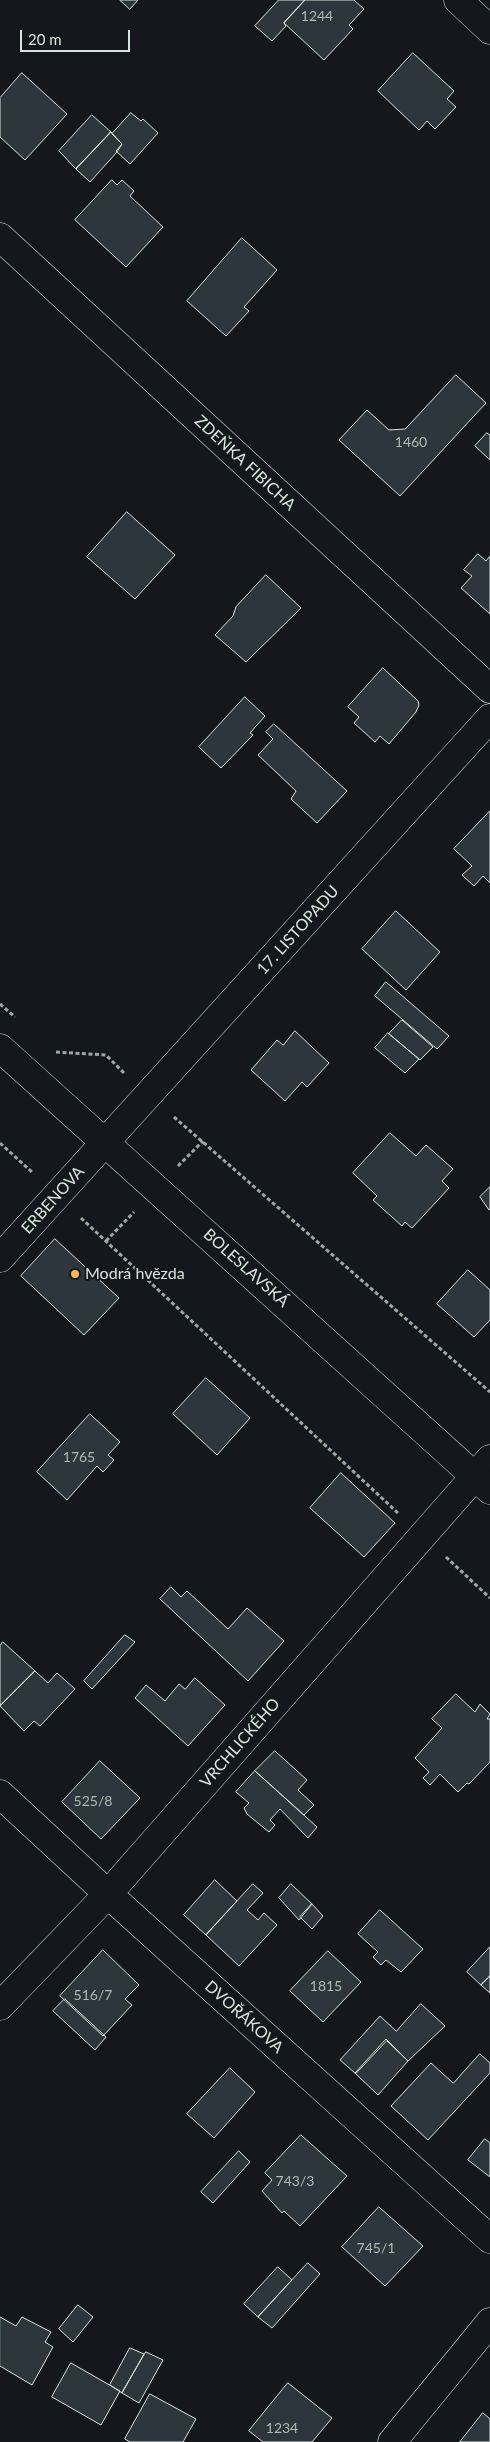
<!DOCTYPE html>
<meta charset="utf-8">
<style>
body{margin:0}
#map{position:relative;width:490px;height:2442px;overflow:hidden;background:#14181c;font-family:Lato,sans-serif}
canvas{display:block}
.scale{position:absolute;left:20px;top:30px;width:110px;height:22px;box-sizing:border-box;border:2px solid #d8e6dc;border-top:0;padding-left:6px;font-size:15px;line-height:18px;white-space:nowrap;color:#d8e6dc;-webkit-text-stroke:4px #14181c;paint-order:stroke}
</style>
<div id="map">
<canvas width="490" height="2442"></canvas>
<div class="scale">20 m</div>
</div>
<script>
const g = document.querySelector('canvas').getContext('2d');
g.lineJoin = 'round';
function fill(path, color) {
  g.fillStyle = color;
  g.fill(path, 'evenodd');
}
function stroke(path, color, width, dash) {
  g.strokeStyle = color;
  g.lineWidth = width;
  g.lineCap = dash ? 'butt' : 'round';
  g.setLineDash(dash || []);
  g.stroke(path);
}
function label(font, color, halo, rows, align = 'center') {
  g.font = font + ' Lato,sans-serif';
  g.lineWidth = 4;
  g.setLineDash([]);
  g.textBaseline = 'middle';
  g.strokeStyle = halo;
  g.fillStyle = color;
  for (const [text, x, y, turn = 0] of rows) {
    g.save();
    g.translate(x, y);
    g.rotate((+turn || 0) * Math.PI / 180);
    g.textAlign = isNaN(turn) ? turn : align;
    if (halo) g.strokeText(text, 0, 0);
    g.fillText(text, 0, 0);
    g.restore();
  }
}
const building = new Path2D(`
 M 120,0 L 138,0 L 130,9 Z
 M 279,0 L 305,0 L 284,23 L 286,26 L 272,41 L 255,26 Z
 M 305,0 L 354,0 L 364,9 L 349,25 L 353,29 L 324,60 L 284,23 Z
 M 413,53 L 454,91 L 447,99 L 456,107 L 435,129 L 427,121 L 419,130 L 378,91 Z
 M 22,73 L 67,114 L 25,160 L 0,137 L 0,98 Z
 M 131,113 L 141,121 L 143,119 L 158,133 L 130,164 L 116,151 L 122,144 L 112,134 Z
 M 92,115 L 111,132 L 76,169 L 59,151 Z
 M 111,132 L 122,144 L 117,152 L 90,182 L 76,169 Z
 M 112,180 L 117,185 L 122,180 L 134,191 L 130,196 L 163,227 L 126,267 L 75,220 Z
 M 242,238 L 277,270 L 244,307 L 249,311 L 226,336 L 187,301 Z
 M 456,375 L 486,403 L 400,496 L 339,440 L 367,410 L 389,430 L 405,429 Z
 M 487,433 L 490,435 L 490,460 L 475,446 Z
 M 127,512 L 175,555 L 135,599 L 87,557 Z
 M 478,554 L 486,561 L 490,556 L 490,614 L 461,588 L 472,576 L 464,570 Z
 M 266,575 L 301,608 L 246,662 L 215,635 L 233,616 L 236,607 Z
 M 383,668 L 418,701 L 419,705 L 416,712 L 389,744 L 380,736 L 375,742 L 354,723 L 359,717 L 348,707 Z
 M 245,697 L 265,716 L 250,733 L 253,735 L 221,768 L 199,747 Z
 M 274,724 L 347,791 L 317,823 L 291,799 L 296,791 L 258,755 L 273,739 L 266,732 Z
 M 490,811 L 490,883 L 483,876 L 474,886 L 462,875 L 472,866 L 454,849 Z
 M 396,911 L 440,952 L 406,990 L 362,949 Z
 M 386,982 L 449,1036 L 437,1049 L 375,996 Z
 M 402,1020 L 433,1047 L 420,1060 L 389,1034 Z
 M 295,1031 L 329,1063 L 307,1087 L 302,1082 L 285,1101 L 251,1070 L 277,1040 L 283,1045 Z
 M 388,1033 L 419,1059 L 405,1073 L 375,1048 Z
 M 390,1133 L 416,1156 L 426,1145 L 453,1169 L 442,1181 L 449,1188 L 412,1228 L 405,1222 L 402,1226 L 373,1200 L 377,1196 L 353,1173 Z
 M 490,1187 L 490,1209 L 489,1210 L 480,1197 Z
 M 55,1239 L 119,1298 L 84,1335 L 21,1276 Z
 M 468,1270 L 490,1290 L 490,1320 L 474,1337 L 437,1304 Z
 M 206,1378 L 250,1418 L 217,1455 L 173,1414 Z
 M 90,1414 L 120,1442 L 108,1455 L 114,1460 L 103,1472 L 97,1466 L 67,1500 L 37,1472 Z
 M 341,1473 L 395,1523 L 364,1557 L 310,1508 Z
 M 171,1587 L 181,1597 L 187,1591 L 228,1629 L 247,1608 L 284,1641 L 248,1681 L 160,1599 Z
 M 125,1635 L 135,1642 L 92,1689 L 84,1681 Z
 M 3,1642 L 35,1671 L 0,1706 L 0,1646 Z
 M 35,1671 L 48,1683 L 57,1673 L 75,1689 L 40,1726 L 34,1721 L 24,1731 L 0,1706 Z
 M 195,1678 L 225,1705 L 188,1746 L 135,1698 L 146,1685 L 165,1701 L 179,1684 L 185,1689 Z
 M 456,1694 L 475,1712 L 480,1704 L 490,1714 L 487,1719 L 490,1719 L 490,1762 L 469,1784 L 467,1783 L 458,1792 L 440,1774 L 430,1785 L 423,1778 L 429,1772 L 415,1758 L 442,1728 L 432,1719 Z
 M 275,1751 L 307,1780 L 298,1790 L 314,1805 L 304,1815 L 255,1771 Z
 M 100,1761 L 140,1798 L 101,1839 L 62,1802 Z
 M 255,1771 L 317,1827 L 308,1838 L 280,1809 L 270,1820 L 275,1825 L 269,1832 L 247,1814 L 244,1808 L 249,1803 L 236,1792 Z
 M 215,1880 L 237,1901 L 206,1935 L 184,1915 Z
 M 253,1884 L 263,1893 L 247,1910 L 258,1920 L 264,1913 L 277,1925 L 239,1966 L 206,1935 Z
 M 291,1884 L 312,1904 L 299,1920 L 279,1898 Z
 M 312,1904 L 323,1916 L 312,1929 L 300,1917 Z
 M 380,1910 L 423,1949 L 401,1972 L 386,1960 L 381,1965 L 373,1957 L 378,1952 L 358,1934 Z
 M 490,1947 L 490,1976 L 481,1985 L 467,1972 Z
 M 103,1950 L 139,1985 L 125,1999 L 132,2005 L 103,2036 L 60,1996 Z
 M 328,1951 L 361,1982 L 323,2022 L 290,1991 Z
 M 490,1976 L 490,1993 L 481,1985 Z
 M 65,1999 L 106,2037 L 95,2050 L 53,2011 Z
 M 421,2004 L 445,2026 L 408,2061 L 386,2039 L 355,2073 L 356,2074 L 340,2060 L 380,2016 L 396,2031 Z
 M 387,2041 L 408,2061 L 378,2095 L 356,2074 Z
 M 480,2054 L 490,2063 L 490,2073 L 428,2140 L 391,2106 L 431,2063 L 453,2083 Z
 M 230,2068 L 255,2092 L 214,2138 L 187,2114 Z
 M 301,2135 L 347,2176 L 300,2226 L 284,2211 L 282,2213 L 262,2191 L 272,2180 L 265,2173 Z
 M 485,2139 L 490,2143 L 490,2177 L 468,2160 Z
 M 239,2151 L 250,2162 L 213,2203 L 201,2192 Z
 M 379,2207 L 423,2246 L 385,2286 L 342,2247 Z
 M 308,2263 L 320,2274 L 272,2328 L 258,2317 Z
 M 278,2267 L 292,2280 L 258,2317 L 244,2304 Z
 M 78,2305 L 93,2317 L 73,2342 L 59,2329 Z
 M 0,2317 L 16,2326 L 22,2317 L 51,2332 L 45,2342 L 53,2347 L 32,2385 L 0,2366 Z
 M 130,2348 L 144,2354 L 122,2393 L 110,2385 Z
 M 146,2352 L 163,2360 L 139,2403 L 122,2393 Z
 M 71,2363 L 120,2391 L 101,2425 L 52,2397 Z
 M 288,2383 L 332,2418 L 312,2442 L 263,2442 L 249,2431 Z
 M 150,2394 L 196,2419 L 183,2442 L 130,2442 L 125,2439 Z
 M 483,2413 L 490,2419 L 490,2442 L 460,2442 Z`);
const path = new Path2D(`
 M 0,1004 L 15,1017
 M 56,1052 L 106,1055 L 124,1073
 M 174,1117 L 490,1392
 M 0,1143 L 33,1173
 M 178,1166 L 203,1141
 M 81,1218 L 399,1514
 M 106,1241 L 134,1212
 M 446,1557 L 490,1598`);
const street = new Path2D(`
 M 458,0 L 490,30
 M 0,237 L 490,689
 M 0,1258 L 490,718
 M 0,1794 L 108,1894 L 490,2239
 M 0,2006 L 108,1894 L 490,1459
 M 392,2442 L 490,2322`);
const secondary = new Path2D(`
 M 0,1048 L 490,1490`);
const markers = [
 [75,1274,5,"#ffb74d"]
];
const numberNames = [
 ["1244",317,16],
 ["1460",411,442],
 ["1765",79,1457],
 ["525/8",93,1801],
 ["1815",326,1986],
 ["516/7",93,1995],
 ["743/3",295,2181],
 ["745/1",376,2248],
 ["1234",282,2428]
];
const streetNames = [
 ["ZDEŇKA FIBICHA",245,463,43],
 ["17. LISTOPADU",298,930,-48],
 ["ERBENOVA",53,1200,-48],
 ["BOLESLAVSKÁ",246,1268,42],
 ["VRCHLICKÉHO",240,1743,-49],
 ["DVOŘÁKOVA",244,2017,42]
];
const poiNames = [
 ["Modrá hvězda",85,1274]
];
fill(building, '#2c363c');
stroke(building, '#d8e6dc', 1);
stroke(street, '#d8e6dc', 29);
stroke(secondary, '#d8e6dc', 29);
stroke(path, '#9da8a2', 3, [4, 2.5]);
stroke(street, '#14181c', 28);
stroke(secondary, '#14181c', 28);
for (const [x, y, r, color] of markers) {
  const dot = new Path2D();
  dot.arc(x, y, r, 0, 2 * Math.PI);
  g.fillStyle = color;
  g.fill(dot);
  stroke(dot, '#14181c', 2);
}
label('14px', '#adbab4', null, numberNames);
label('16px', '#d8e6dc', '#14181c', streetNames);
label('16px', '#d8e6dc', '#14181c', poiNames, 'left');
</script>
